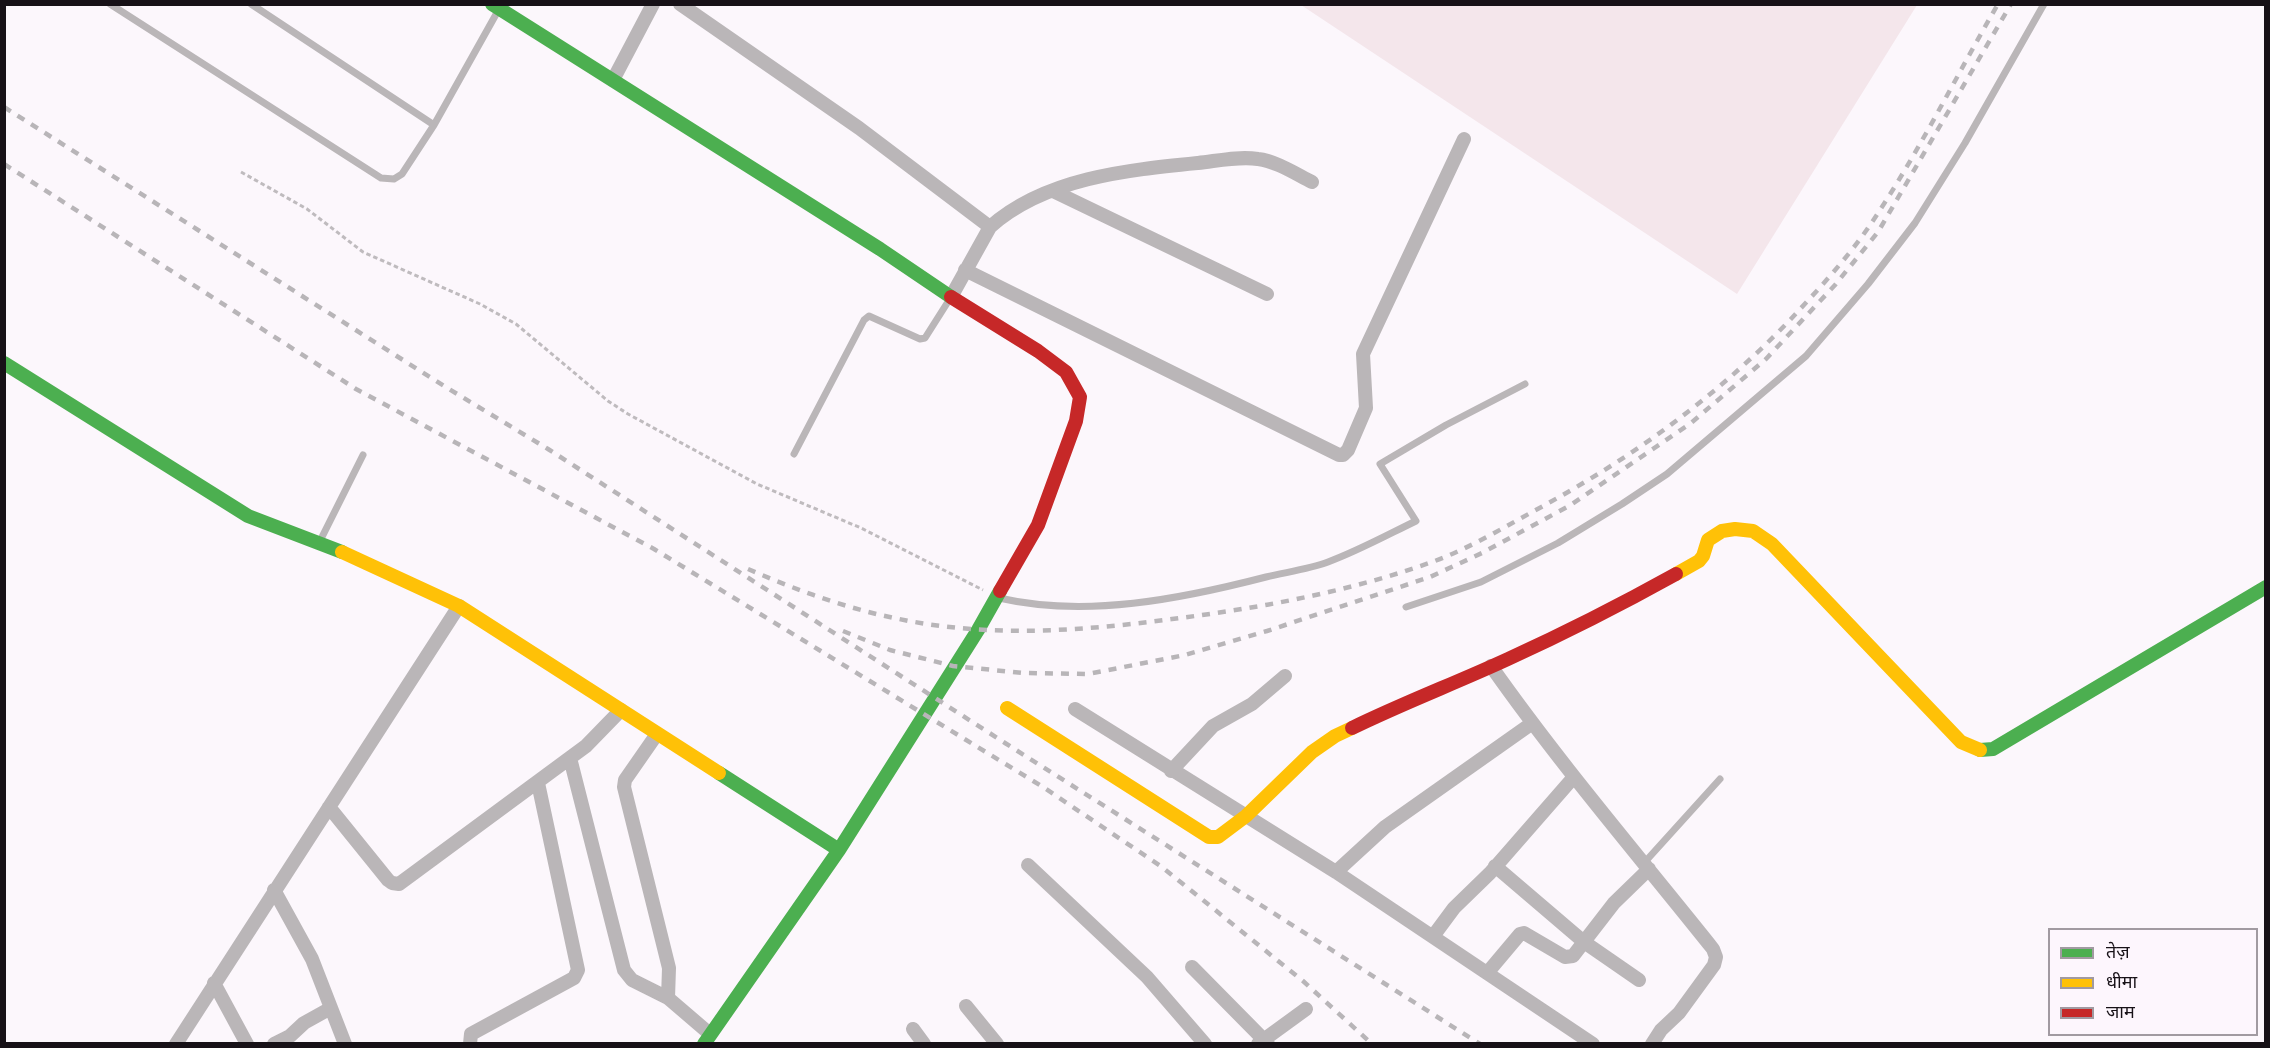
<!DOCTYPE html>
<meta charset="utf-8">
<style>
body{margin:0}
#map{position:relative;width:2270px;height:1048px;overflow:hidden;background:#fcf7fc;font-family:"Sofia Sans Condensed","Noto Sans Devanagari",sans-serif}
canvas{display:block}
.frame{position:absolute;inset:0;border:6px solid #171117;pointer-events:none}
.legend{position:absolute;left:2048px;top:928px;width:210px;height:108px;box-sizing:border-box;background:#fdf6fd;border:2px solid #a19aa1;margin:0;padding:8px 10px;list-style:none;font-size:18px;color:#171117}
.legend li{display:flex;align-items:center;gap:12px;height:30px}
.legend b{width:30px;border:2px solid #a19aa1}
</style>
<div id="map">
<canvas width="2270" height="1048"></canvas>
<div class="frame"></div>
<ul class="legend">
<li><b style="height:8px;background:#4caf50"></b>तेज़</li>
<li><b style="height:8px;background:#ffc107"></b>धीमा</li>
<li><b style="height:8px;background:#c62828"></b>जाम</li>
</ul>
</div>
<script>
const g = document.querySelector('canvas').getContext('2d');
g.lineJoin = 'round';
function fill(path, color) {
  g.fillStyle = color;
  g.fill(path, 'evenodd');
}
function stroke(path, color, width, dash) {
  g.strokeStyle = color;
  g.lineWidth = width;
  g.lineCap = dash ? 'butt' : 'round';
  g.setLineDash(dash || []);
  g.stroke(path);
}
const industrial = new Path2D(`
 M 1301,5 L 1917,5 L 1737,294 Z`);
const path = new Path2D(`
 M 241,172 L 307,209 L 363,252 L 480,304 L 516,324 L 608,401 L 628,414 L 757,484 L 861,528 L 983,590`);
const lane = new Path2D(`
 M 110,4 L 381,178 L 394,179 L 402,174 L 434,125 L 499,9
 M 251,4 L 434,125
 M 794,454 L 864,320 L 869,316 L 920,339 L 925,338 L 951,297
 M 320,541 L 363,455
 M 999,598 C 1086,618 1181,599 1266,577 C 1287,572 1309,569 1328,562 C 1358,551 1387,535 1416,521 L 1380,464 L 1446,425 L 1525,384
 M 1406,607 L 1481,582 L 1558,543 L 1622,504 L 1667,474 L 1806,356 L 1868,284 L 1915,223 L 1965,143 L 2044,4
 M 1644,863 L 1720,779`);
const street = new Path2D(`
 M 680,4 L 859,128 L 990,227
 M 613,80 L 653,4
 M 1053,191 L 1267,294
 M 965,270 L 1339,455 L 1343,455 L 1348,450 L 1366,408 L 1363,354 L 1464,139
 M 951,297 L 990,227 C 1045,178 1127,170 1198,163 C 1217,161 1238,156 1258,159 C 1276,161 1296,174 1312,182
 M 1491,666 C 1560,764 1638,855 1713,949 L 1716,957 L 1714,965 L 1679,1013 L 1661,1030 L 1652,1044
 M 1075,709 L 1336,872 L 1593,1044
 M 657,734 L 625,780 L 624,787 L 669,968 L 668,998
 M 570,758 L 624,970 L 632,980 L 668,998 L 710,1034
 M 1171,771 L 1213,726 L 1252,704 L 1285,676
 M 329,807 L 388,880 L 392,883 L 399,884 L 586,746 L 621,710
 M 1028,865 L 1147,977 L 1205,1044
 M 1495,866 L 1584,942 L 1639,980
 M 1336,872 L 1385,827 L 1531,724
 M 274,890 L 312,959 L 345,1044
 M 1434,935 L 1454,908 L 1490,873 L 1573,778
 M 1192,967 L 1268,1044
 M 1488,972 L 1520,934 L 1524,933 L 1565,957 L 1573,956 L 1614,903 L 1649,869
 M 214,983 L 247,1044
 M 966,1006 L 997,1044
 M 913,1029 L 924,1044
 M 176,1044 L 459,606
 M 274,1044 L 290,1036 L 304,1023 L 331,1008
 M 470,1044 L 471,1034 L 574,978 L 578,970 L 538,783
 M 1258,1044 L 1306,1009`);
const fast = new Path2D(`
 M 492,4 L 880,249 L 951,297
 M 4,363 L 248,516 L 342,552
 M 1980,750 L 1993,749 L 2266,587
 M 719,773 L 839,850
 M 704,1044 L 839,850 L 978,630 L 1000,591`);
const slow = new Path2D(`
 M 342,552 L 459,606 L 719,773
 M 1676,574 L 1699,561 L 1703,556 L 1708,540 L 1722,531 L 1735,529 L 1753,531 L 1772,544 L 1961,742 L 1980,750
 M 1007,708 L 1209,837 L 1218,837 L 1246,816 L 1312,752 L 1335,736 L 1352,728`);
const jam = new Path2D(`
 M 951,297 L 1038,351 L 1066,372 L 1080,397 L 1076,421 L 1038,525 L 1000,591
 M 1352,728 C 1403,703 1456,683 1508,659 C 1565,633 1622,604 1676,574`);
const rail = new Path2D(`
 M 4,107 L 444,386 L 548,449 L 1005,743 L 1480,1044
 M 4,164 L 356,389 L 654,549 L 1043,787 L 1162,867 L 1303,981 L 1372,1044
 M 748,569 C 796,590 848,609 899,619 C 990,638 1082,631 1172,619 C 1260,608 1348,592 1432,562 C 1468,549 1501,529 1534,511 C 1630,459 1713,400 1789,321 C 1816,292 1845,261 1868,228 C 1916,158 1955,78 1998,4
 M 843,631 L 890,650 L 953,666 L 1023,673 L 1088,674 L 1185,655 L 1267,631 L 1430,577 L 1482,553 L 1569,506 L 1691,423 L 1766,359 L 1835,285 L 1878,232 L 2011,4`);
fill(industrial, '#f4e6eb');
stroke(path, '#bfbbbe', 3, [4.5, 3]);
stroke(lane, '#bab6b8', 7);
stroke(street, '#bab6b8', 14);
stroke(fast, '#4caf50', 14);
stroke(slow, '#ffc107', 14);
stroke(jam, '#c62828', 14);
stroke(rail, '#b8b5b8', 4.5, [8, 8]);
</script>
